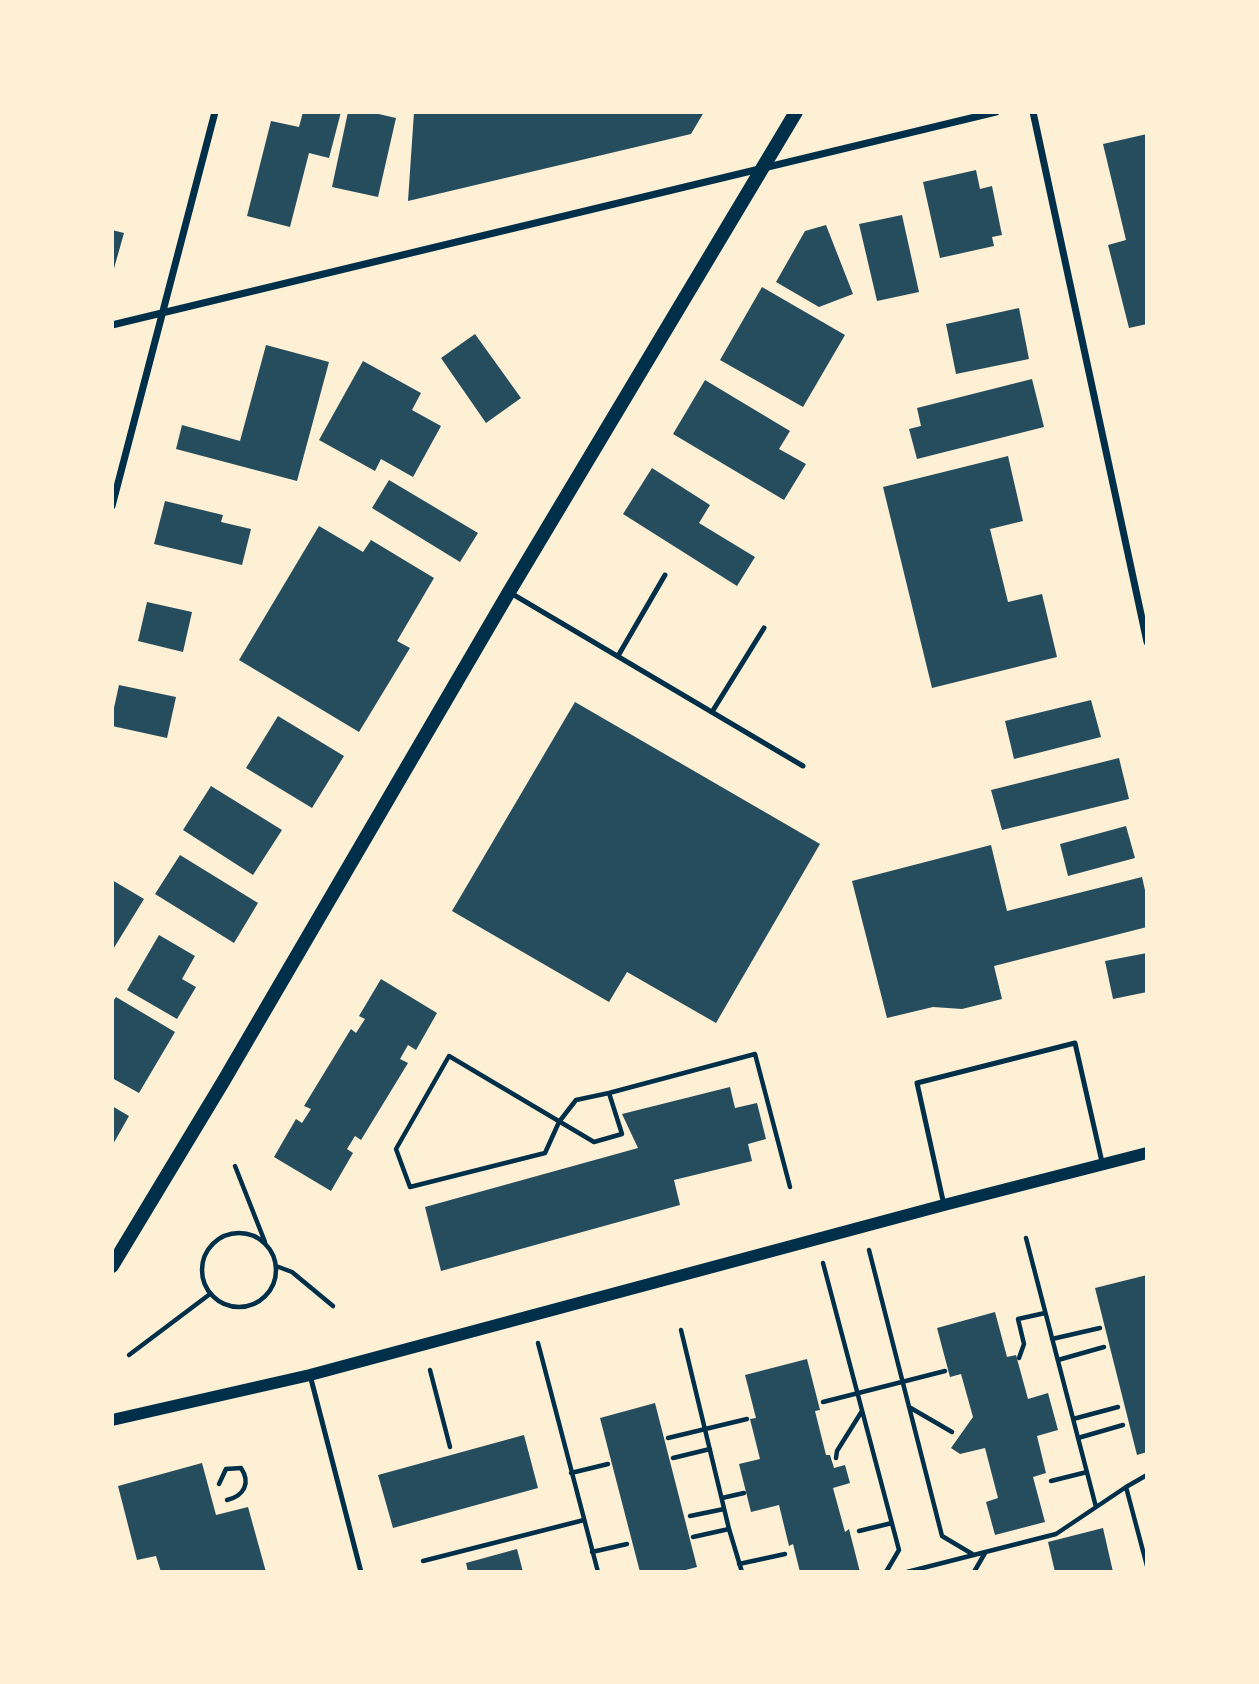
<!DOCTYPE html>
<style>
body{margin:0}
#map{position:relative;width:1259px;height:1684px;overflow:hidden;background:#fdf0d5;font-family:"Noto Sans",sans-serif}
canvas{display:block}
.frame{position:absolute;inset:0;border:114px solid #fdf0d5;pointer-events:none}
</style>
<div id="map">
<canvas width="1259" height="1684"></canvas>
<div class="frame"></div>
</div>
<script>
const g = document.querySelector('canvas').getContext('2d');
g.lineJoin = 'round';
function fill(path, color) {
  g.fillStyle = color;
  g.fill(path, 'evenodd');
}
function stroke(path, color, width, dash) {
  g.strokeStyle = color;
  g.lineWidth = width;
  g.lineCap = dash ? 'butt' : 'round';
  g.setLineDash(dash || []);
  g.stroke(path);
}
const building = new Path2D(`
 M 303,112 L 341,112 L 329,158 L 309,153 L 290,227 L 247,216 L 271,121 L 299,127 Z
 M 348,112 L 370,112 L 396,118 L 378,197 L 332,187 Z
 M 414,112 L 704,112 L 691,134 L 408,201 Z
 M 1147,134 L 1147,324 L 1129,328 L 1108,245 L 1126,240 L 1103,144 Z
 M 976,170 L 980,189 L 992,186 L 1002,235 L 992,237 L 994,246 L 940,258 L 923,182 Z
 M 902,215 L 919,292 L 877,301 L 859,224 Z
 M 826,225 L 853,294 L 819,307 L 776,282 L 805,231 Z
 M 112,230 L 124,233 L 113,272 L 112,271 Z
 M 762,287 L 845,335 L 803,407 L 720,360 Z
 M 1019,308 L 1029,359 L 956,374 L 946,324 Z
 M 475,334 L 521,398 L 486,423 L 441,358 Z
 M 266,345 L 329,362 L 297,481 L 176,449 L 182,425 L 240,441 Z
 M 363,361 L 421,393 L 412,410 L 441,426 L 413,477 L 381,459 L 375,471 L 319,440 Z
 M 1032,379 L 1044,427 L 917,459 L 909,429 L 921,426 L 917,408 Z
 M 705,380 L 790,431 L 779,449 L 806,464 L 784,500 L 673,434 Z
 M 1008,456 L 1023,521 L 990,529 L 1008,602 L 1042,594 L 1057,657 L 932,688 L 883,487 Z
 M 652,468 L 710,505 L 699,523 L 755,557 L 737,586 L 623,514 Z
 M 389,480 L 478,533 L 460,562 L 372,508 Z
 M 165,501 L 223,515 L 221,522 L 251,529 L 242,565 L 154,544 Z
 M 319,526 L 363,552 L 371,540 L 434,578 L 397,641 L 410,648 L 359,732 L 239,660 Z
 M 147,602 L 192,612 L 183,652 L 138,641 Z
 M 119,685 L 176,697 L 167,738 L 112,726 L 112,717 Z
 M 1091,700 L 1101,737 L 1014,759 L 1005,721 Z
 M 575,702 L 820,844 L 716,1023 L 627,972 L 609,1002 L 452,911 Z
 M 278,716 L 344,756 L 312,808 L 246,768 Z
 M 1119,758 L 1129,799 L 1002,830 L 991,790 Z
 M 211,786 L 282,830 L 253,875 L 183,830 Z
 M 1126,826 L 1135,858 L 1068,876 L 1060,844 Z
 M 991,845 L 1007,911 L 1142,877 L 1147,899 L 1147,927 L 994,966 L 1002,999 L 962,1009 L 933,1007 L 887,1018 L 852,881 Z
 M 180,855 L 258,903 L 234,943 L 155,894 Z
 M 112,880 L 144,899 L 112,951 Z
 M 159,935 L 195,956 L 182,979 L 196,987 L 177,1019 L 127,990 Z
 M 1147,953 L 1147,992 L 1113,999 L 1105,961 Z
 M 381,979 L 437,1013 L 416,1050 L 408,1045 L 400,1059 L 408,1063 L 361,1140 L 355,1136 L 347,1149 L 353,1153 L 331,1191 L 274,1157 L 296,1119 L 302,1123 L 311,1109 L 304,1106 L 351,1029 L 356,1033 L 365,1019 L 359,1016 Z
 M 116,997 L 175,1032 L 139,1093 L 112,1078 L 112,1003 Z
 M 730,1087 L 735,1108 L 757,1103 L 766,1139 L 748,1144 L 752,1161 L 674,1180 L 680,1205 L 441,1271 L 425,1207 L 638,1148 L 622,1114 Z
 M 112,1106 L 129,1116 L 112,1146 Z
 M 1147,1275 L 1147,1452 L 1137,1455 L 1095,1288 Z
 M 995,1312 L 1007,1357 L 1016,1355 L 1028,1399 L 1048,1393 L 1058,1430 L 1037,1436 L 1046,1473 L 1033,1477 L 1045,1522 L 995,1535 L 986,1502 L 998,1498 L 985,1448 L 960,1454 L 951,1448 L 973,1417 L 961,1374 L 950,1377 L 937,1328 Z
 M 807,1359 L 820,1410 L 815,1411 L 826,1455 L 830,1455 L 834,1468 L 845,1465 L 850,1483 L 833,1488 L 845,1532 L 849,1529 L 860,1572 L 800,1572 L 793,1544 L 789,1546 L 779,1505 L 751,1512 L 739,1464 L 760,1459 L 750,1419 L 756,1418 L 745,1375 Z
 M 655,1403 L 697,1567 L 678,1572 L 640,1572 L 600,1418 Z
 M 524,1435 L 538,1488 L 393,1528 L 378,1475 Z
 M 202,1463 L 216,1515 L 248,1507 L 266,1572 L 161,1572 L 156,1556 L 137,1560 L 118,1486 Z
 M 1103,1528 L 1113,1572 L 1055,1572 L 1048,1542 Z
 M 517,1549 L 523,1572 L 468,1572 L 466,1563 Z`);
const path = new Path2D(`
 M 609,1093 L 576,1100 L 559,1122 L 545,1153 L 410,1187 L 396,1149 L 449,1056 L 594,1142 L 622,1134 L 609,1093 L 755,1054 L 790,1187
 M 235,1166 L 265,1242
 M202 1270a37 37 0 1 1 74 0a37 37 0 1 1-74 0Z
 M 1026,1238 L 1096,1507
 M 869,1250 L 942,1536 L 974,1555
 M 823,1263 L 899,1550 L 886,1572
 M 276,1266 L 292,1272 L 333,1306
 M 681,1330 L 729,1529 L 742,1572
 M 1052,1339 L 1100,1328
 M 538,1343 L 598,1572
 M 129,1355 L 210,1294
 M 1019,1358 L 1024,1344 L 1018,1319 L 1045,1313
 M 1058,1360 L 1104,1347
 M 430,1370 L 450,1447
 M 823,1402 L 945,1371
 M 909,1407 L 952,1432
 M 1073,1419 L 1118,1407
 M 668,1438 L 747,1419
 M 1078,1438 L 1123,1425
 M 673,1458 L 710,1449
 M 836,1458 L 837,1451 L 862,1411
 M 571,1473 L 608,1464
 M 1051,1481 L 1087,1472
 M 219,1484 L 226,1469 L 241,1468 C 251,1483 244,1496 227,1500
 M 1126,1487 L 1147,1566
 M 722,1498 L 744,1493
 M 690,1516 L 724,1509
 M 859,1531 L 892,1523
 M 693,1537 L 729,1529
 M 592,1552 L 627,1544
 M 423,1561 L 584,1520
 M 739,1564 L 785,1554
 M 907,1572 L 1056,1534 L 1126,1487 L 1147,1475
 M 974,1572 L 985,1553`);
const service = new Path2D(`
 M 509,592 L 803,766
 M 618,656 L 665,575
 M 712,712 L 764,628
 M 944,1205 L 917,1083 L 1075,1043 L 1102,1162
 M 310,1375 L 361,1572`);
const minor = new Path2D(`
 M 1033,112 L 1147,642
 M 112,325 L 996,112
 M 112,506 L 215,112`);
const tertiary = new Path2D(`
 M 112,1420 L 310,1375 L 944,1205 L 1147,1153`);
const secondary = new Path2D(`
 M 112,1266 L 223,1082 L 509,592 L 796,112`);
fill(building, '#264d5e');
stroke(path, '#003049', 4.5);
stroke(service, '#003049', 5);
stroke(minor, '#003049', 7);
stroke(tertiary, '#003049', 12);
stroke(secondary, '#003049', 14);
</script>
